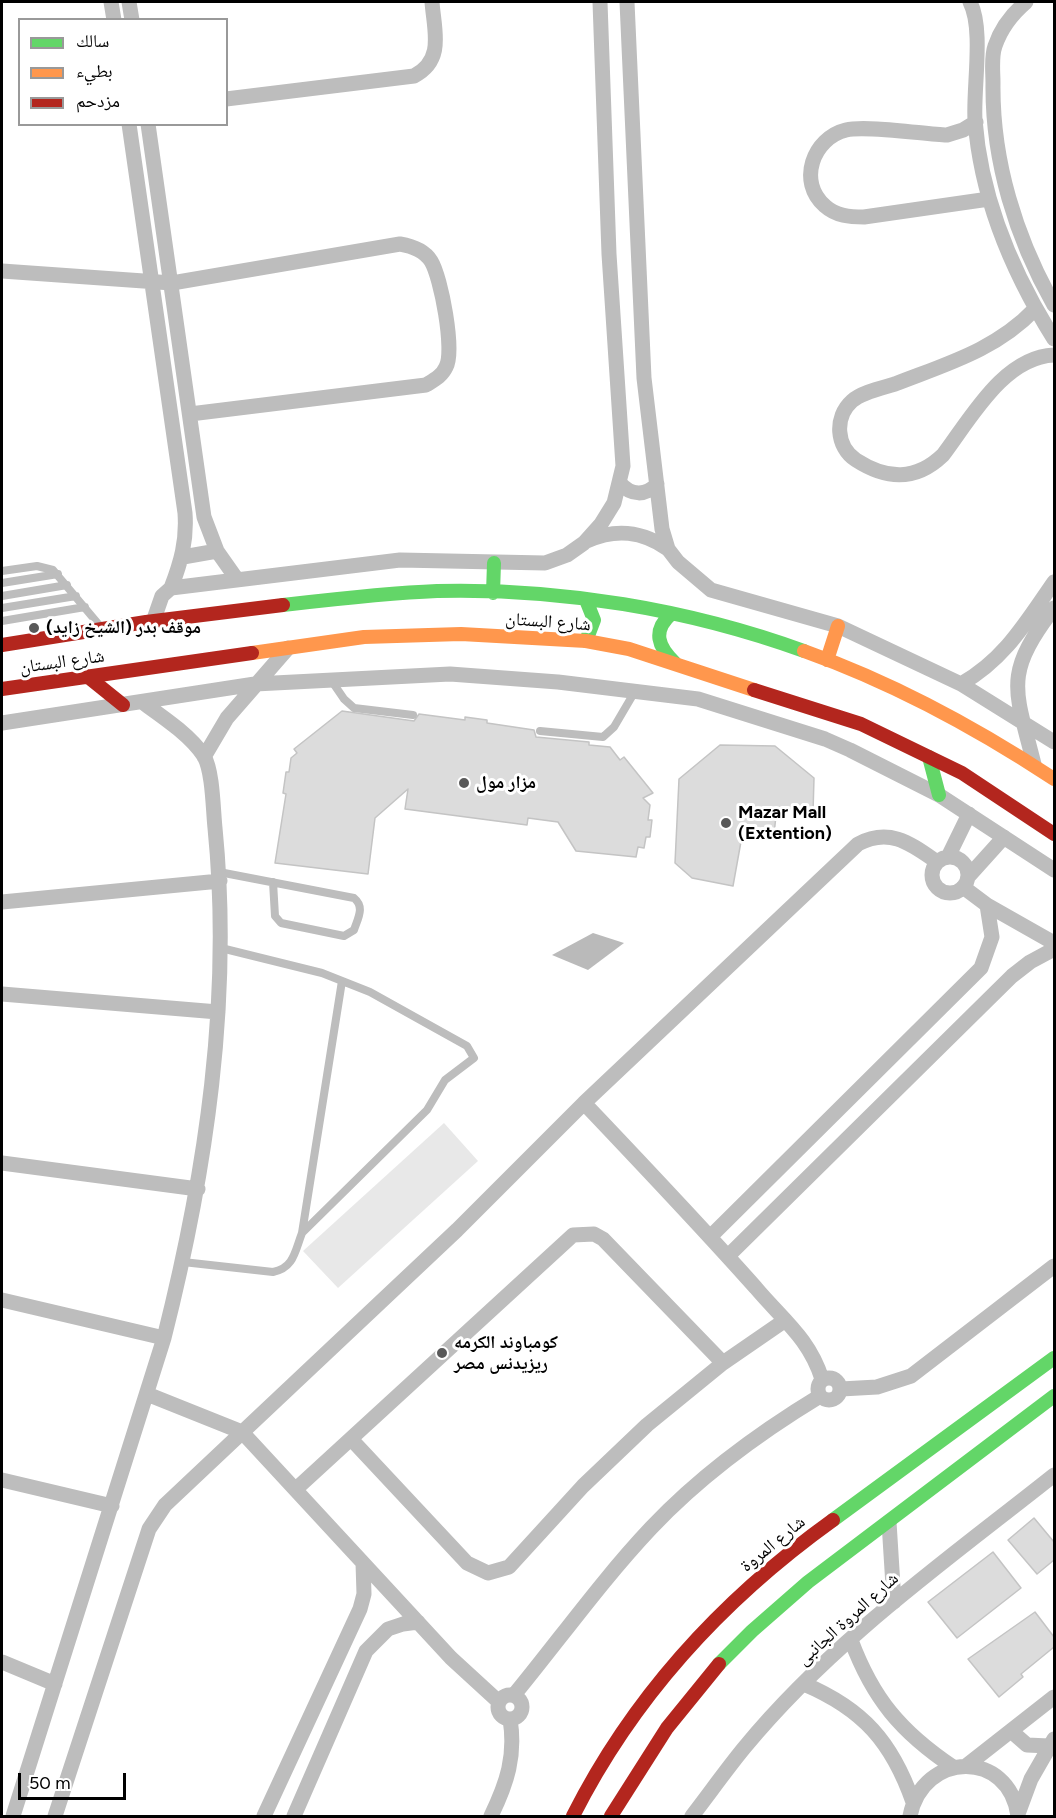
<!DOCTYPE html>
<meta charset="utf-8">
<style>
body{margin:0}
#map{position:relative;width:1056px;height:1818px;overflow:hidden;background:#fff;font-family:Figtree,"Noto Naskh Arabic",sans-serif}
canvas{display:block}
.frame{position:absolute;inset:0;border:3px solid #000;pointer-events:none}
.legend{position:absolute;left:18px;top:18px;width:210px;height:108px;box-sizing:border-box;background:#fff;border:2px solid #999;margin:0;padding:8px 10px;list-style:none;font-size:18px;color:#000}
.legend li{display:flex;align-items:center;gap:12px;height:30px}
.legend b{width:30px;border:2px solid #999}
.scale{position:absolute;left:18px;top:1773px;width:108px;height:27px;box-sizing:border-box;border:3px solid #000;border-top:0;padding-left:8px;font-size:18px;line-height:21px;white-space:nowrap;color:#000;-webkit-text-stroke:4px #fff;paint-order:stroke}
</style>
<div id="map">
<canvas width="1056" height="1818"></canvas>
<div class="frame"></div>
<ul class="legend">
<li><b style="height:8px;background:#63d668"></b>سالك</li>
<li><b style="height:8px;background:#ff974d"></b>بطيء</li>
<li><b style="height:8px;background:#b3261e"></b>مزدحم</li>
</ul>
<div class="scale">50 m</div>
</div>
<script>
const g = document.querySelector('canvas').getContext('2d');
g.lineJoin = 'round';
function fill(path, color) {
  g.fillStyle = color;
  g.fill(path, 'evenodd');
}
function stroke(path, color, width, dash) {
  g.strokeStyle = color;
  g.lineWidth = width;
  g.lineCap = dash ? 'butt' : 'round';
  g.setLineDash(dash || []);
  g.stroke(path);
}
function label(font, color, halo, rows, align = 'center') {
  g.font = font + ' Figtree,"Noto Naskh Arabic",sans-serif';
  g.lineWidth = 6;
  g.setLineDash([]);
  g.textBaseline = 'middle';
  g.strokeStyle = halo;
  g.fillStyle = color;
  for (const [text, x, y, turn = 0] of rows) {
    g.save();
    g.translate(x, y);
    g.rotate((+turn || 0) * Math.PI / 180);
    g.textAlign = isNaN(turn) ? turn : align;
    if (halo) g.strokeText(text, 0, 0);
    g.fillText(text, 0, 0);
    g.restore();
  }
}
const green = new Path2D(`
 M 444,1123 L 478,1161 L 338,1288 L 303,1251 Z`);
const water = new Path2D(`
 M 593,933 L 624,943 L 588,970 L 552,955 Z`);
const building = new Path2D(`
 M 342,711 L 414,721 L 419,714 L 465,720 L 465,717 L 487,720 L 487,723 L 534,730 L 536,737 L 589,742 L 589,745 L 610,747 L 620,760 L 624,757 L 653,793 L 643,798 L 650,805 L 648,820 L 652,820 L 650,837 L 646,837 L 644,848 L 638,847 L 636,857 L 576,851 L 558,822 L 528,818 L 527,825 L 405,809 L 408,789 L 375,818 L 368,874 L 275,863 L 286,794 L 283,793 L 286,772 L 289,772 L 291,758 L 297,753 L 294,749 Z
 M 720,745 L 775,746 L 814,778 L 813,813 L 777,807 L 774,834 L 742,836 L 733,886 L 692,878 L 675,863 L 679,779 Z
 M 1034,1518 L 1054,1542 L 1054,1560 L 1037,1574 L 1008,1540 Z
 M 993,1552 L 1021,1588 L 957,1638 L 928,1602 Z
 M 1035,1612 L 1054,1637 L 1054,1647 L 1021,1674 L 1023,1677 L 999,1697 L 968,1659 Z`);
const lane = new Path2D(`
 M 2,571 L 37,566 L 53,570 L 100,626
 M 2,583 L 58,574
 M 2,596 L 67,585
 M 2,608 L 76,596
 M 2,621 L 85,607
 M 331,680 L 344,699 L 354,708 L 413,715
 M 540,731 L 603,737 L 614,727 L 634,693
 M 219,872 L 354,898 C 365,907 358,918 354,930 L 344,936 L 281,923 L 275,916 L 273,882
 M 221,948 L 322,973 L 370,992 L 467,1046 L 474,1058 L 445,1080 L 427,1110 L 302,1233
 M 183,1262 L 273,1272 C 294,1268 295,1251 302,1233 L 342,981`);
const street = new Path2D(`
 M 111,2 L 114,20
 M 129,2 L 132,20
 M 627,2 L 644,378 L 662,529 L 668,549 L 678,562 L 711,590 L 838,626 L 961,684 L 1054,742
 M 970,2 C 984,29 973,88 975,120 C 981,200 1012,272 1054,339
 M 1026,2 C 1012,14 1001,28 995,46 C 991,57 993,71 993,83 C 992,161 1016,238 1054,305
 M 226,99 L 414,76 C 445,60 434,30 432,2
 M 976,122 L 963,130 L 947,135 C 924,134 865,125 846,130 C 813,138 797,182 825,206 C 836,216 850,217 864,217 L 989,199
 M 129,124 L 185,513 C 187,541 181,562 171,588
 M 148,124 L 204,517 L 217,551 L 236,578
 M 2,271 L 172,283 L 400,244 C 412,246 424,250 431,261 C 441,277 455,351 446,367 C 442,376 434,380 426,385 L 190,414
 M 1035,309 C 996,350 946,364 895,384 C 882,388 862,392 852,401 C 834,417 836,447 856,460 C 887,480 916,481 943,455 C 971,418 1004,357 1054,355
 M 620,483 C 631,496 646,496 657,484
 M 587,541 C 616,528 642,531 668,549
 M 183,557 L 217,551
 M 154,619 L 162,596 L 171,588 L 400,560 L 545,563 L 567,555 L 584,543 L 601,524 L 614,503 L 623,466 L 609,254 L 600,2
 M 961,684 C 1005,659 1026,622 1054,582
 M 2,723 L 255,684 L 450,674 L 558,682 L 698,699 L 825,739 L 850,750 L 939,795 L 1054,870
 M 204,757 L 227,718 L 288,648
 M 1034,764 C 1015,688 1003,675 1054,608
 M 948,857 L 969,814
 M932 875a18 18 0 1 1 36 0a18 18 0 1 1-36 0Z
 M 968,877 L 1004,837
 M 963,887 L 987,905 L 1054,943
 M 2,902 L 220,881
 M 2,994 L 218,1012
 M 584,1103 C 642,1164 700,1225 756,1288 C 783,1320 809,1338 822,1379
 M 2,1163 L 198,1189
 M 710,1237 L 981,968 L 992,937 L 987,905
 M 728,1256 L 1012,976 L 1030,962 L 1054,949
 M 2,1300 L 164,1338
 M818 1389a11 11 0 1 1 22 0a11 11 0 1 1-22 0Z
 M 841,1389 L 877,1387 L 911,1376 L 1054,1266
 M 147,1394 L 242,1432 L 451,1658 L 499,1702
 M 351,1439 L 467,1563 L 488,1573 L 509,1567 L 583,1486 L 647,1425 L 723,1363 L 784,1321
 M 2,1480 L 112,1506
 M 296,1489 L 573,1235 L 594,1234 L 603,1239 L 723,1363
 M 889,1522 L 894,1602
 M 851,1640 C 873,1699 901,1732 953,1767
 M 2,1662 L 55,1684
 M 804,1684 C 863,1709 892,1742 913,1802
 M498 1707a12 12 0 1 1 24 0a12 12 0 1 1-24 0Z
 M 514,1695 C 560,1639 602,1580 651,1528 C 701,1475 759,1433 820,1396
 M 1011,1731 L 1027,1745 L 1049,1746
 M 966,1766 L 1054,1697
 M 1018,1814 L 1031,1779 L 1054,1739
 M 13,1816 L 164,1338 C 206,1172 232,999 215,828 C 213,810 213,772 204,756 C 190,735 163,717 142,702
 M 55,1816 L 149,1529 L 165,1505 L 457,1230 L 584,1103 L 858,844 C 890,827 911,844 937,862
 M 264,1816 L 360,1609 L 364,1594 L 363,1563
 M 294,1816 L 366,1651 L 388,1629 L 403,1624 L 418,1622
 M 491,1816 C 507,1783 516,1756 510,1719
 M 692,1816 C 709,1794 726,1770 744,1748 C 832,1641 947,1560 1054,1475
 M 910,1816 C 923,1751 1009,1749 1018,1816`);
const fast = new Path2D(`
 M 493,593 L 494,563
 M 586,600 L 594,620 L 586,641
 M 283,605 C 335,599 386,593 437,591 C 561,588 688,609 804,651
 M 671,614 C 652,631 658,647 675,663
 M 929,757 L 939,795
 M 833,1520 L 1054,1358
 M 719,1664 L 752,1631 L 808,1582 L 1054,1396`);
const slow = new Path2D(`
 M 804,651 C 894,683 975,727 1054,779
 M 252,653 L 364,637 L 461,634 L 586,641 L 629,649 L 754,690
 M 827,660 L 838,626`);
const jam = new Path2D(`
 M 2,645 L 146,622 L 283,605
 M 87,676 L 123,705
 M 2,689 L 252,653
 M 754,690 L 861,724 L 962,773 L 1054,834
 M 573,1816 C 634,1695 723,1599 833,1520
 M 611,1816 L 667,1728 L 719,1664`);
const markers = [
 [34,628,6,"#595959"],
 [464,783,6,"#595959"],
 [726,823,6,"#595959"],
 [442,1353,6,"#595959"]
];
const streetNames = [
 ["شارع البستان",548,622,4],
 ["شارع البستان",62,662,-8],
 ["شارع المروة",773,1544,-39],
 ["شارع المروة الجانبى",848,1619,-42]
];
const poiNames = [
 ["موقف بدر (الشيخ زايد)",46,628],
 ["مزار مول",476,783],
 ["Mazar Mall",738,813],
 ["(Extention)",738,834],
 ["كومباوند الكرمه",454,1343],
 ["ريزيدنس مصر",454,1364]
];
fill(green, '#e8e8e8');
fill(water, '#bababa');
fill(building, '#dcdcdc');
stroke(building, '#c4c4c4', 1.5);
stroke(lane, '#bdbdbd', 8);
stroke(street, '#bdbdbd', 15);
stroke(fast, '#63d668', 14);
stroke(slow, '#ff974d', 14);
stroke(jam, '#b3261e', 14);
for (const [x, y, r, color] of markers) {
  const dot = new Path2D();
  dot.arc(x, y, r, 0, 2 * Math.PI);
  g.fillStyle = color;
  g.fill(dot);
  stroke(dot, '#fff', 2);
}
label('18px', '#000', '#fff', streetNames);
label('bold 18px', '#000', '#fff', poiNames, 'left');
</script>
